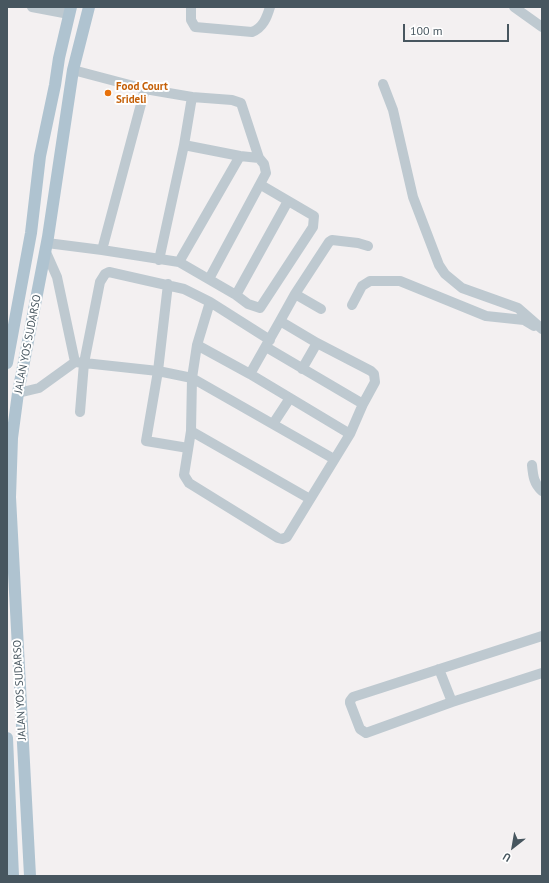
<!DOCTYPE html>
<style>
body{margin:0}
#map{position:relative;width:549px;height:883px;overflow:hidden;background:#f3f0f1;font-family:"PT Sans",sans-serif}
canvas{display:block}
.frame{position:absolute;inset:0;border:8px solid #47565f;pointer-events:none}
.north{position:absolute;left:493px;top:827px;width:40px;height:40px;-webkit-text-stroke:3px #fff;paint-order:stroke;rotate:211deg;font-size:11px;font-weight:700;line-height:16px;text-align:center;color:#47565f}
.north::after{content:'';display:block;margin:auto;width:14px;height:18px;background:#47565f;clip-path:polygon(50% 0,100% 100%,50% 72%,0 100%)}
.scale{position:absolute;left:403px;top:24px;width:106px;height:18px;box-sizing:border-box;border:2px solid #47565f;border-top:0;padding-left:5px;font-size:12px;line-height:14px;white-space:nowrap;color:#47565f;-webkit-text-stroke:3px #fff;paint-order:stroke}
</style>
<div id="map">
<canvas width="549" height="883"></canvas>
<div class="frame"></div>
<div class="north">U</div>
<div class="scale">100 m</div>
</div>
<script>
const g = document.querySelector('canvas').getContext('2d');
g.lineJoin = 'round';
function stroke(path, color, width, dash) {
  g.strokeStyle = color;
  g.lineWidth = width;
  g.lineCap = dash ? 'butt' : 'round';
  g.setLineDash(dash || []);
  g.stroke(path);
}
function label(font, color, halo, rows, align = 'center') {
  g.font = font + ' "PT Sans",sans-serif';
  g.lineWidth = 4;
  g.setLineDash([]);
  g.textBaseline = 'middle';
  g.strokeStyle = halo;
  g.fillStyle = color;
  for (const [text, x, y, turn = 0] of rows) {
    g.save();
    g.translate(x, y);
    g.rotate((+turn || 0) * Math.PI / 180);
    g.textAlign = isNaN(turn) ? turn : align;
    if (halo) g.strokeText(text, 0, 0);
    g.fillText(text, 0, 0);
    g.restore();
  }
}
const minor = new Path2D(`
 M 32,7 L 69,14
 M 191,7 L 191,20 L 195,27 L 252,32 C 263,28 267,17 270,7
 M 514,7 L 542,27
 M 73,70 L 145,89 L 192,97 L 184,145 L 159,260
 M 383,84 L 393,110 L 413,197 L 439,265 L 445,274 L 462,288 L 518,308 L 542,329
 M 192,97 L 232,100 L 241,103 L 259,158
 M 184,145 L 240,156 L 259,158 L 264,164 L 266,173 L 209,279
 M 47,243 L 102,250 L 179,262 L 236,295 L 248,304 L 260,308 L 313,227 L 314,216 L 261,185
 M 45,250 L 57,277 L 75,362
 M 102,250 L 145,89
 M 179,262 L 240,156
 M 168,284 L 158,371 L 146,441 L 188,448
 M 295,294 L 321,309
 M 236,295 L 288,201
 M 352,305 L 362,286 L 370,281 L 400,281 L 486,316 L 524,320 L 534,326
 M 280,321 L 295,294 L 329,242 L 332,240 L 358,243 L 368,246
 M 197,345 L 250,374 L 350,434
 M 266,347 L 363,404
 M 302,369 L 317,343
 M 250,374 L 280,321 L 317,343 L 371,371 L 374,374 L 375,382 L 363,404 L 350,434 L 287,537 L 282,539 L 278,538 L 189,483 L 184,475 L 191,431 L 192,378 L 197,345 L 210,302 L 270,340
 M 18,393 L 39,388 L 75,362 L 158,371 L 192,378 L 334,459
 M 80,412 L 84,363 L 100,282 L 105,274 L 109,272 L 184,289 L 210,302
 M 273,424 L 290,398
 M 191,431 L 310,499
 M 532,465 C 533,476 534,484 542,491
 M 542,636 L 353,697 L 350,701 L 350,703 L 360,729 L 366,733 L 452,702 L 542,673
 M 439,669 L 452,702`);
const major = new Path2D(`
 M 7,363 L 31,233 L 40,156 L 55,85 L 59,58 L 71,7
 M 7,738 L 13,876
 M 30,876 L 10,497 L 12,438 L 18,393 L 48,237 L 73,70 L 89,7`);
const markers = [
 [108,93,4,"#e8710a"]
];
const foodNames = [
 ["Food Court",116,87],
 ["Srideli",116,100]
];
const streetNames = [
 ["JALAN YOS SUDARSO",28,344,-79],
 ["JALAN YOS SUDARSO",20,690,-93]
];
stroke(minor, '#bec9d0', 10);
stroke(major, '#afc3d0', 12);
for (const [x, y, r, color] of markers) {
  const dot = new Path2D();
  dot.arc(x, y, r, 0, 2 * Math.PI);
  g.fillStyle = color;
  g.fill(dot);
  stroke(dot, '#fff', 1.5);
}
label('bold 11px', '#c56008', '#fff', foodNames, 'left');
label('11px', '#47565f', '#fff', streetNames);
</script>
